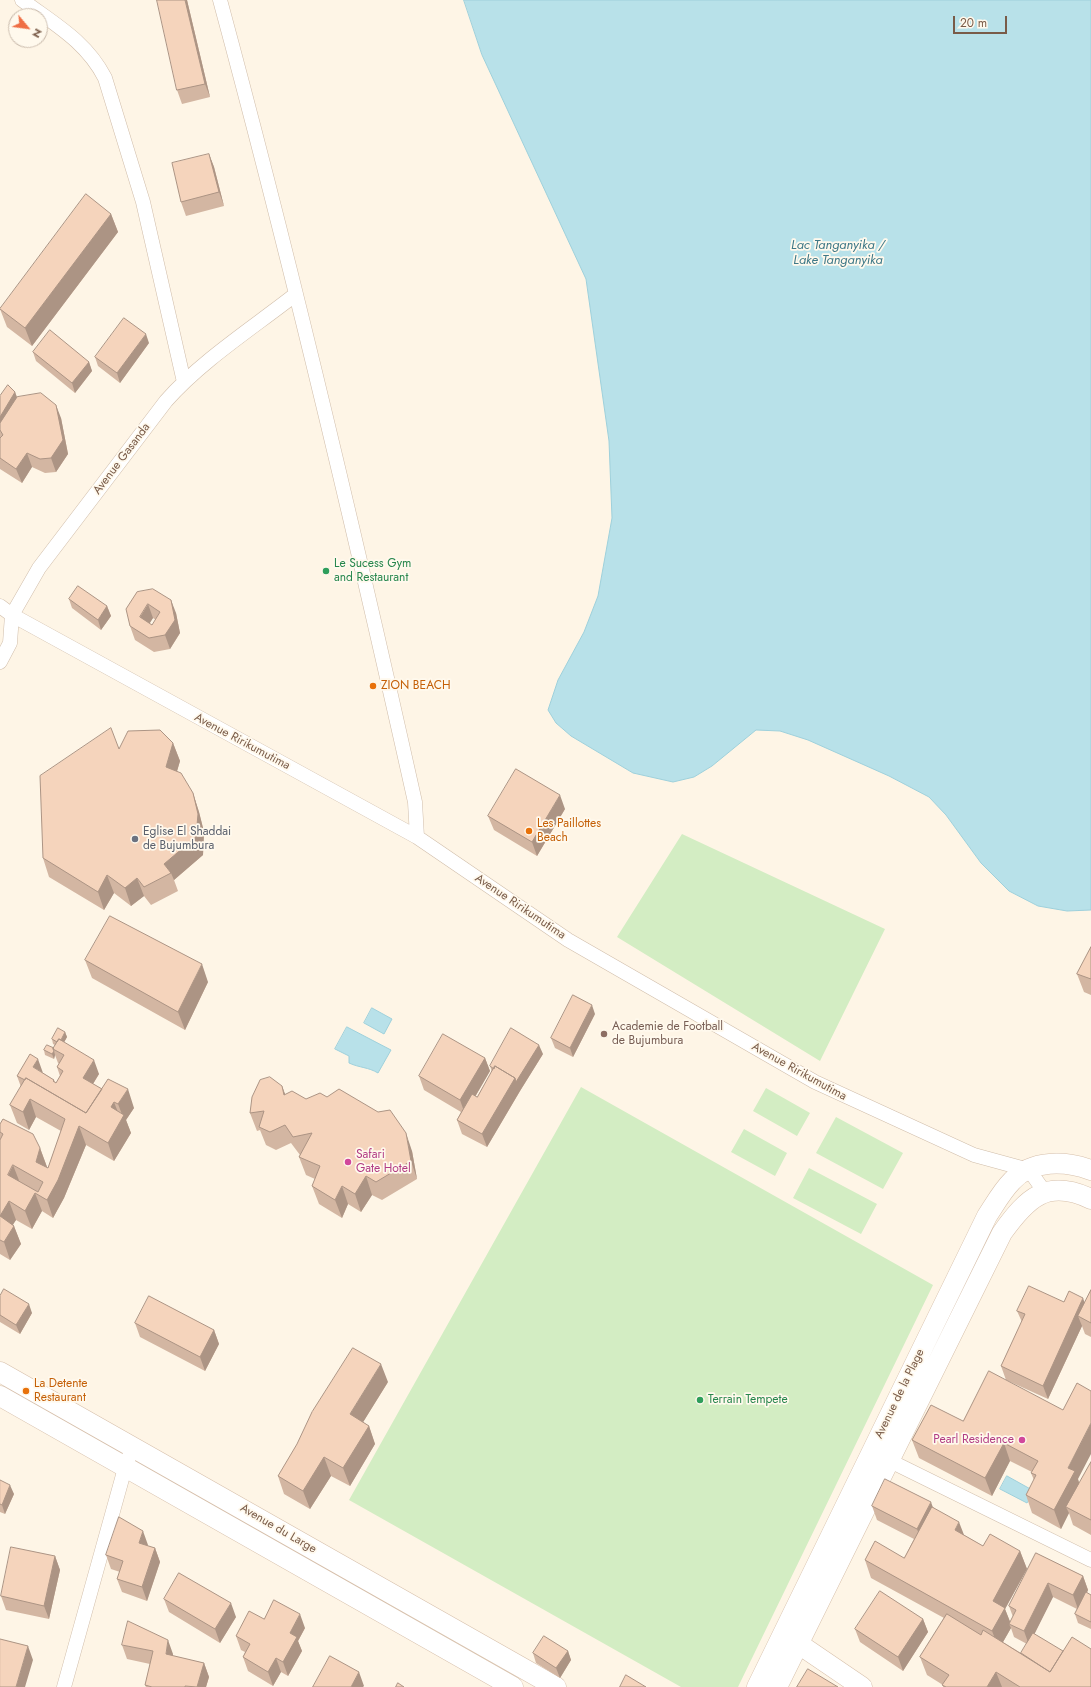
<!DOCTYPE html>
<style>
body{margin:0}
#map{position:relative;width:1091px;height:1687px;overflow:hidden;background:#fef5e6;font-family:Jost,sans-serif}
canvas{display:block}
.north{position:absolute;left:8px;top:8px;width:40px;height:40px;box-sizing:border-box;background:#fff9ed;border:1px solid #c9baab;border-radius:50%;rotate:119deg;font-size:11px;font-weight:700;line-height:16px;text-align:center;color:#795b48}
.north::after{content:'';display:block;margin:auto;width:14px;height:18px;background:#ef6e44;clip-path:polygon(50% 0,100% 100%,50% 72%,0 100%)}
.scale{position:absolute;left:953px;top:16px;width:54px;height:18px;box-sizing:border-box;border:2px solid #795b48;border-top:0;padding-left:5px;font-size:12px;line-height:14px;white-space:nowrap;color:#795b48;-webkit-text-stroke:3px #fff9ed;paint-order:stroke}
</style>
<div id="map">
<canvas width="1091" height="1687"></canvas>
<div class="north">N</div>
<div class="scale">20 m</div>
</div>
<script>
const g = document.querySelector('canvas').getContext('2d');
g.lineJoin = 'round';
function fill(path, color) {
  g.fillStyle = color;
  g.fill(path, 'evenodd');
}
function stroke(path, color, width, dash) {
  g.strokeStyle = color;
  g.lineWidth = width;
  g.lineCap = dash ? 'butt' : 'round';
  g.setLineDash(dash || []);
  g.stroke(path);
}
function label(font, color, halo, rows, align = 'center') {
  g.font = font + ' Jost,sans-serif';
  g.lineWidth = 3.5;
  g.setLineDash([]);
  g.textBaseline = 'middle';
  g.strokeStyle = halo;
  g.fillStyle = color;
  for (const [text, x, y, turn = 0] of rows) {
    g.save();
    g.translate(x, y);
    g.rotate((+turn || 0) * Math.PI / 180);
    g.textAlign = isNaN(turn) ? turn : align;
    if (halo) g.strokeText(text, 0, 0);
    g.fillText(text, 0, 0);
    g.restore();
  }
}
const green = new Path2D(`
 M 682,834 L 885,929 L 820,1061 L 617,937 Z
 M 581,1087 L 933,1285 L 738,1687 L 681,1687 L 349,1500 Z
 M 766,1088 L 810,1113 L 797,1136 L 753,1111 Z
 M 836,1117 L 903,1153 L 883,1189 L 816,1153 Z
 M 744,1129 L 787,1153 L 775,1176 L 731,1152 Z
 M 809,1168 L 877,1204 L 861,1234 L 793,1198 Z`);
const water = new Path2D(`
 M 464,0 L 1091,0 L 1091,910 L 1067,911 L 1038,906 L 1009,891 L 981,863 L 946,815 L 929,797 L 889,776 L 808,740 L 780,731 L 756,730 L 712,766 L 694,777 L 673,782 L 633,773 L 571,736 L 556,723 L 548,710 L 558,680 L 584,632 L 598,596 L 612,518 L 609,441 L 586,279 L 482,55 Z
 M 372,1008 L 392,1019 L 384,1034 L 364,1023 Z
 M 347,1027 L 391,1050 L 378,1073 C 368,1067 360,1068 349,1063 L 349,1056 L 335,1049 Z
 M 1007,1476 L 1034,1491 L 1027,1503 L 1000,1489 Z`);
const street = new Path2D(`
 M 22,0 C 54,24 86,41 105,78 L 143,202 L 184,382
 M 220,0 C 292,266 355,533 415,802 L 417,837
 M 0,606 L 12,615 L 417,837 L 568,940 L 815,1082 L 974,1155 L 1029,1170 L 1044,1191
 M 0,662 L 10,643 L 12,615 L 39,568 L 166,401 C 201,361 254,327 296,294
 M 882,1457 L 1091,1560
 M 64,1687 L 125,1468 L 133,1446`);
const secondary = new Path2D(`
 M 0,1372 L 556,1687
 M 0,1396 L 513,1687
 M 787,1636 L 862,1687
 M 757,1687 L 987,1216 C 995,1204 1002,1191 1012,1181 C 1032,1159 1066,1161 1091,1170
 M 777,1687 L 1002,1233 C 1027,1198 1047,1178 1091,1199`);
const wall = new Path2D(`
 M 187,0 L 210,97 L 182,104 L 177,90 Z
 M 209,154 L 214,167 L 224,206 L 186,216 L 181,202 Z
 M 111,214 L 118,232 L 32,346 L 7,327 L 0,309 Z
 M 149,343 L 120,383 L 98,366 L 95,357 Z
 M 33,352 L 89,362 L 92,371 L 75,393 L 36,361 Z
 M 15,392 L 17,397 L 61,418 L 68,454 L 56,472 L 45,473 L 32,467 L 22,483 L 0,469 L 0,396 Z
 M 137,592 L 176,613 L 180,633 L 170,649 L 154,652 L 135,640 L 130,626 ZM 153,618 L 156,620 L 152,625 L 149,623 Z
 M 69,599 L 107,606 L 111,616 L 101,630 L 72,608 Z
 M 173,743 L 180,761 L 177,771 L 193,793 L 199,812 L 204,832 L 203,855 L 174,880 L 178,891 L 151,905 L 144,896 L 131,906 L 114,893 L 104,910 L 49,877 L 43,858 L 119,749 Z
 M 565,809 L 537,856 L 494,830 L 488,816 Z
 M 1091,947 L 1091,995 L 1084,992 L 1077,974 Z
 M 85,960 L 208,982 L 185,1030 L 92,978 Z
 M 595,1014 L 573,1057 L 555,1048 L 551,1038 Z
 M 65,1032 L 67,1037 L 64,1042 L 99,1074 L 93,1084 L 134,1108 L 126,1120 L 131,1133 L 114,1161 L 86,1145 L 64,1198 L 53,1218 L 42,1211 L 32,1229 L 16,1220 L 13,1224 L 21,1244 L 10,1260 L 0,1254 L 0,1124 L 40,1148 L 47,1167 L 46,1167 L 48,1168 L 61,1131 L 36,1117 L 29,1130 L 17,1123 L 10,1105 L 21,1087 L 17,1076 L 43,1073 L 54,1080 L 56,1083 L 60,1076 L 57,1067 L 59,1063 L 58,1063 L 55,1055 L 54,1059 L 45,1055 L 44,1050 L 54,1048 L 55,1045 L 53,1044 L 52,1039 Z
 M 543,1054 L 520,1091 L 487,1147 L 462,1134 L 457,1120 L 461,1112 L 424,1090 L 419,1076 L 485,1058 L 490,1071 L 475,1097 L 477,1097 L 492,1072 L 490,1066 Z
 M 282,1086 L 285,1095 L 306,1099 L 412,1151 L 417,1179 L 382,1200 L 372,1195 L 361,1212 L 348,1204 L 342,1218 L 319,1204 L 312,1186 L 315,1179 L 306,1175 L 299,1157 L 300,1155 L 291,1143 L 276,1150 L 266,1145 L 260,1130 L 257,1131 L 250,1113 Z
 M 1091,1290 L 1091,1337 L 1085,1334 L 1082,1326 L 1048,1399 L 1006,1380 L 1001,1366 L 1022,1322 L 1017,1311 L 1064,1302 L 1085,1302 Z
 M 0,1296 L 32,1313 L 20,1334 L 0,1322 Z
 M 135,1323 L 214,1330 L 219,1344 L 205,1371 L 140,1337 Z
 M 388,1382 L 363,1422 L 369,1426 L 375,1444 L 350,1486 L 331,1476 L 310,1509 L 284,1494 L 278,1476 Z
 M 963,1421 L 1078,1479 L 1079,1484 L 1091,1462 L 1091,1535 L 1073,1525 L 1069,1513 L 1061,1529 L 1032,1513 L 1026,1495 L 1034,1480 L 1031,1473 L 1032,1472 L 1010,1461 L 992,1496 L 919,1458 L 912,1440 Z
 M 0,1480 L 14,1494 L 5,1514 L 0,1512 Z
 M 872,1506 L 933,1507 L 964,1535 L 983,1546 L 1020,1551 L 1027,1569 L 1005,1609 L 1010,1622 L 1013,1617 L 1009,1606 L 1036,1553 L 1083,1576 L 1088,1590 L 1087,1593 L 1091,1595 L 1091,1629 L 1078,1623 L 1075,1614 L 1077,1609 L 1053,1597 L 1034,1634 L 1091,1687 L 943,1687 L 943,1685 L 927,1675 L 920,1657 L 944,1618 L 871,1578 L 865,1560 L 904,1558 L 914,1539 L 877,1520 ZM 1011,1628 L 1014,1637 L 1027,1644 L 1021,1653 L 1003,1642 Z
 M 148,1545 L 148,1546 L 155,1548 L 160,1562 L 147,1601 L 122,1592 L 117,1579 L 120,1572 L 111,1569 L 106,1555 Z
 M 55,1556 L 60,1570 L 49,1619 L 6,1610 L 1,1596 Z
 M 164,1599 L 236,1617 L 220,1643 L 169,1612 Z
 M 264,1619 L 305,1628 L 298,1641 L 302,1651 L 288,1676 L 281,1672 L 273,1686 L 248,1671 L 243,1657 L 245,1652 L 241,1650 L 236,1636 Z
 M 923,1619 L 928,1632 L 903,1671 L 860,1642 L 855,1629 Z
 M 122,1645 L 173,1654 L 173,1656 L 204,1663 L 209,1677 L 206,1687 L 146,1687 L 145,1685 L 150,1664 L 127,1659 Z
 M 568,1651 L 571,1660 L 560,1678 L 536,1663 L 533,1653 Z`);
const shadedWall = new Path2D(`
 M 185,0 L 187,0 L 210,97 L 205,84 Z
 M 209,154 L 214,167 L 224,206 L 219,192 Z
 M 111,214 L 118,232 L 32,346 L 25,328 Z
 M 146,334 L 149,343 L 120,383 L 117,373 Z
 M 89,362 L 92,371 L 75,393 L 72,383 Z
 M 15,392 L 20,406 L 0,430 L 0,417 Z
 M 56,405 L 61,418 L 68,454 L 56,472 L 51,458 Z
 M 27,453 L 32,467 L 22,483 L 16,469 Z
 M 171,600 L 176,613 L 180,633 L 170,649 L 165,635 Z
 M 148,604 L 153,618 L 145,631 L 140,617 Z
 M 107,606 L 111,616 L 101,630 L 98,620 Z
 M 173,743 L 180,761 L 173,785 L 166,767 Z
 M 193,793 L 199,812 L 204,832 L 203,855 L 174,880 L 171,873 L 164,864 Z
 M 560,795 L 565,809 L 537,856 L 532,842 Z
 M 107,875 L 114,893 L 104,910 L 98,892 Z
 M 137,878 L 144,896 L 131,906 L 125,888 Z
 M 202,964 L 208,982 L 185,1030 L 178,1012 Z
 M 592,1005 L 595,1014 L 573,1057 L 570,1048 Z
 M 65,1032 L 67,1037 L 61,1048 L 60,1043 Z
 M 539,1045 L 543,1054 L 520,1091 L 487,1147 L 482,1134 L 515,1078 Z
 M 54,1051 L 55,1055 L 54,1059 L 52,1054 Z
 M 485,1058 L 490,1071 L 465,1114 L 460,1100 Z
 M 38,1059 L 43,1073 L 33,1067 Z
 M 94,1060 L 99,1074 L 88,1092 L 83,1078 Z
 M 282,1086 L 289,1104 L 284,1095 Z
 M 128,1089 L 134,1108 L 126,1120 L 131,1133 L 114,1161 L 108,1143 L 123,1117 L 118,1104 Z
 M 30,1099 L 36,1117 L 29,1130 L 23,1112 Z
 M 114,1102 L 121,1120 L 111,1107 Z
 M 79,1126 L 86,1145 L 64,1198 L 53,1218 L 47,1200 Z
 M 406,1133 L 412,1151 L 417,1179 L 411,1161 Z
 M 40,1148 L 47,1167 L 42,1180 L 36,1162 Z
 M 13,1165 L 20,1183 L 8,1175 Z
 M 366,1176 L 372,1195 L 361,1212 L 355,1194 Z
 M 342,1186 L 348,1204 L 342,1218 L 335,1200 Z
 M 35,1193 L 42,1211 L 32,1229 L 25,1211 Z
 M 9,1201 L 16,1220 L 7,1234 L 0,1216 Z
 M 14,1226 L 21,1244 L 10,1260 L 4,1242 Z
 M 1083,1298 L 1088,1312 L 1078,1316 L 1082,1326 L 1048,1399 L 1043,1386 Z
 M 29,1304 L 32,1313 L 20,1334 L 16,1325 Z
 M 214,1330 L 219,1344 L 205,1371 L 200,1357 Z
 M 381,1364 L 388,1382 L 357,1432 L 350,1414 Z
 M 1091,1423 L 1091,1454 L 1078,1479 L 1081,1489 L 1066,1507 L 1069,1513 L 1061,1529 L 1054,1510 L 1068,1468 Z
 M 369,1426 L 375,1444 L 350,1486 L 343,1468 Z
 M 1004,1443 L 1010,1461 L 992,1496 L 985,1478 Z
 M 324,1457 L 331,1476 L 310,1509 L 303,1491 Z
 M 10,1485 L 14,1494 L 5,1514 L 2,1505 Z
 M 931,1502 L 936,1516 L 922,1543 L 917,1529 Z
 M 959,1522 L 966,1540 L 955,1530 Z
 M 143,1531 L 148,1545 L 144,1557 L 139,1543 Z
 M 155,1548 L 160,1562 L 147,1601 L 142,1587 Z
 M 1020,1551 L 1027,1569 L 1005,1609 L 1011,1624 L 1009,1624 L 1011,1628 L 999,1649 L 992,1631 L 993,1601 Z
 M 55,1556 L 60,1570 L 49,1619 L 44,1606 Z
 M 1083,1576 L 1088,1590 L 1078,1609 L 1073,1595 Z
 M 1048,1583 L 1053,1597 L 1029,1645 L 1024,1631 Z
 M 231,1603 L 236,1617 L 220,1643 L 215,1629 Z
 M 300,1614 L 305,1628 L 298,1641 L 302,1651 L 288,1676 L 283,1662 L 290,1633 Z
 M 923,1619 L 928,1632 L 903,1671 L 898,1657 Z
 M 168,1640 L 173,1654 L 171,1668 L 166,1654 Z
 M 28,1646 L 33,1660 L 25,1687 L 16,1687 Z
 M 568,1651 L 571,1660 L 560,1678 L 556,1668 Z
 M 276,1658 L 281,1672 L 273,1686 L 268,1672 Z
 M 204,1663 L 209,1677 L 206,1687 L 197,1687 Z
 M 359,1672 L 364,1686 L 363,1687 L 351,1687 Z
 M 996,1672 L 1002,1687 L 987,1687 Z`);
const building = new Path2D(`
 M 157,0 L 185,0 L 205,84 L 177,90 Z
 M 209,154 L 219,192 L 181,202 L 172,163 Z
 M 86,194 L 111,214 L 25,328 L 0,309 Z
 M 124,318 L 146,334 L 117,373 L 95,357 Z
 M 50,330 L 89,362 L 72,383 L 33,352 Z
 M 8,385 L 15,392 L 0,417 L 0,396 Z
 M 41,393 L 56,405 L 63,440 L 51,458 L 40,459 L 27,453 L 16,469 L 0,458 L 0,438 L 3,435 L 0,430 L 0,423 L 17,397 Z
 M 78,586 L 107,606 L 98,620 L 69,599 Z
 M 153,589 L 171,600 L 175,620 L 165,635 L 149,638 L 130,626 L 126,609 L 137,592 ZM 148,604 L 160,612 L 152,625 L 140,617 Z
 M 111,728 L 119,749 L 128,731 L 160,730 L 173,743 L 166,767 L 181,773 L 193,793 L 198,814 L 196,837 L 164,864 L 171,873 L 144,887 L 137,878 L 125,888 L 107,875 L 98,892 L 43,858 L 40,776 Z
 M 516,769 L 560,795 L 532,842 L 488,816 Z
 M 110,916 L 202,964 L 178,1012 L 85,960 Z
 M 1091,947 L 1091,979 L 1077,974 Z
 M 573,995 L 592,1005 L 570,1048 L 551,1038 Z
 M 58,1028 L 65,1032 L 61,1040 L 59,1039 L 57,1042 L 52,1039 Z
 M 511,1028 L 539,1045 L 516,1082 L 515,1078 L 495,1066 L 494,1069 L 490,1066 Z
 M 443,1034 L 485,1058 L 460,1100 L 419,1076 Z
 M 59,1039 L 94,1060 L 83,1078 L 102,1089 L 86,1113 L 26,1078 L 25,1080 L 17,1076 L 30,1054 L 38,1059 L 33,1067 L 54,1080 L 53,1081 L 56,1083 L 63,1071 L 57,1067 L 64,1055 L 53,1049 Z
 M 47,1045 L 54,1048 L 53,1049 L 54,1051 L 52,1054 L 44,1050 Z
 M 495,1066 L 515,1078 L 482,1134 L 457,1120 L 472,1094 L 477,1097 Z
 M 270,1077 L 282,1086 L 284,1095 L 292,1091 L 306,1099 L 320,1093 L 327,1097 L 339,1089 L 378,1112 L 390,1110 L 406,1133 L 411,1161 L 376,1182 L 366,1176 L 355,1194 L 342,1186 L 335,1200 L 312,1186 L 320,1166 L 299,1157 L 312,1133 L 293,1137 L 285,1125 L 270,1132 L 259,1127 L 264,1111 L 250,1113 L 252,1097 L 260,1080 Z
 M 26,1078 L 86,1113 L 108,1079 L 128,1089 L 118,1104 L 114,1102 L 111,1107 L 124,1115 L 108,1143 L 79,1126 L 58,1180 L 47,1200 L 35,1193 L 25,1211 L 9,1201 L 0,1216 L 0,1140 L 3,1134 L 0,1132 L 0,1124 L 3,1119 L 33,1134 L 40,1148 L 36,1162 L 48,1168 L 65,1119 L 30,1099 L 23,1112 L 10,1105 ZM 13,1165 L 43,1182 L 38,1192 L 8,1175 Z
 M 0,1216 L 14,1226 L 4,1242 L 0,1240 Z
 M 1029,1286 L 1064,1302 L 1069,1291 L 1083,1298 L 1043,1386 L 1001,1366 L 1025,1314 L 1017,1311 Z
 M 4,1289 L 29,1304 L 16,1325 L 0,1315 L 0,1296 Z
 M 1091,1290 L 1091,1323 L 1078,1316 Z
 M 149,1296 L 214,1330 L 200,1357 L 135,1323 Z
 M 353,1348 L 381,1364 L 350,1414 L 369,1426 L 343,1468 L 324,1457 L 303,1491 L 278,1476 L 297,1444 L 312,1412 Z
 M 989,1371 L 1063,1410 L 1077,1383 L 1091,1391 L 1091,1423 L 1068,1468 L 1075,1471 L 1054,1510 L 1026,1495 L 1036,1475 L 1031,1473 L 1038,1461 L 1004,1443 L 985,1478 L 912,1440 L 931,1405 L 963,1421 Z
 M 1091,1462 L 1091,1520 L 1066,1507 Z
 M 885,1479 L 931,1502 L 917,1529 L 872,1506 Z
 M 0,1480 L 10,1485 L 2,1505 L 0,1504 Z
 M 932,1507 L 959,1522 L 955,1530 L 983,1546 L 990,1534 L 1020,1551 L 993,1601 L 1005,1608 L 992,1631 L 865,1560 L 875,1541 L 904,1558 Z
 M 119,1517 L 143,1531 L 139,1543 L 155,1548 L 142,1587 L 117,1579 L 123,1561 L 106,1555 Z
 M 11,1547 L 55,1556 L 44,1606 L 1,1596 Z
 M 1036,1553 L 1083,1576 L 1073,1595 L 1048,1583 L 1024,1631 L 1009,1624 L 1016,1610 L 1009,1606 Z
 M 179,1573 L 231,1603 L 215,1629 L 164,1599 Z
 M 880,1591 L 923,1619 L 898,1657 L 855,1629 Z
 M 1086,1592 L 1091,1595 L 1091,1622 L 1075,1614 Z
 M 274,1600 L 300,1614 L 290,1633 L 297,1637 L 283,1662 L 276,1658 L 268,1672 L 243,1657 L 250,1644 L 236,1636 L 249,1611 L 264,1619 Z
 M 947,1614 L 981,1635 L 983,1630 L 1050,1672 L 1072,1637 L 1091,1649 L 1091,1687 L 1020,1687 L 996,1672 L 987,1687 L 946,1687 L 942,1685 L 949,1675 L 920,1657 Z
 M 128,1621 L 168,1640 L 166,1654 L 204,1663 L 197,1687 L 185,1686 L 185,1687 L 152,1687 L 145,1685 L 153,1651 L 122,1645 Z
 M 1033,1633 L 1063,1651 L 1050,1672 L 1021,1653 Z
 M 544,1636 L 568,1651 L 556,1668 L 533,1653 Z
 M 0,1639 L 28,1646 L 16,1687 L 0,1687 Z
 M 330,1656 L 359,1672 L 351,1687 L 313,1687 Z
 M 808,1669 L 838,1687 L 797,1687 Z
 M 626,1675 L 646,1687 L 620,1687 Z
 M 398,1683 L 404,1687 L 396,1687 Z`);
const markers = [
 [326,571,4,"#2e9e5b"],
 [373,686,4,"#e8710a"],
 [529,831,4,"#e8710a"],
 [135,839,4,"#6b7280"],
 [604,1034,4,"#8d6e63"],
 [348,1162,4,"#d1479c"],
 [26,1391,4,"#e8710a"],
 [700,1400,4,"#2e9e5b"],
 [1022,1440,4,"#d1479c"]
];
const streetNames = [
 ["Avenue Gasanda",122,459,-53],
 ["Avenue Ririkumutima",242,742,28],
 ["Avenue Ririkumutima",520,907,34],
 ["Avenue Ririkumutima",799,1072,29],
 ["Avenue de la Plage",900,1394,-64],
 ["Avenue du Large",278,1529,30]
];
const leisureNames = [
 ["Le Sucess Gym",334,564],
 ["and Restaurant",334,578],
 ["Terrain Tempete",708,1400]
];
const foodNames = [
 ["ZION BEACH",381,686],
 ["Les Paillottes",537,824],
 ["Beach",537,838],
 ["La Detente",34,1384],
 ["Restaurant",34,1398]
];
const worshipNames = [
 ["Eglise El Shaddai",143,832],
 ["de Bujumbura",143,846]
];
const educationNames = [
 ["Academie de Football",612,1027],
 ["de Bujumbura",612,1041]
];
const hotelNames = [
 ["Safari",356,1155],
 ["Gate Hotel",356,1169],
 ["Pearl Residence",1014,1440,"right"]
];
const waterNames = [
 ["Lac Tanganyika /",838,246],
 ["Lake Tanganyika",838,261]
];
fill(green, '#d3edc3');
fill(water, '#b8e1e9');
stroke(water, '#9ed0db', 1);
stroke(street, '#d0bdaa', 15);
stroke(secondary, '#d6bfaa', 21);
stroke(street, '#fff', 14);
stroke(secondary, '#fff', 20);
fill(wall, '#d3b6a2');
fill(shadedWall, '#ac9484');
fill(building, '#f5d4bc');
stroke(building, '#ac9484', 1);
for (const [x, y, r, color] of markers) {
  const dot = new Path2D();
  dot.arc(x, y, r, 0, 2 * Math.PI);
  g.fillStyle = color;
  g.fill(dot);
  stroke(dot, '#fff9ed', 1.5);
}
label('12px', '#795b48', '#fff9ed', streetNames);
label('12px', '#27864d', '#fff9ed', leisureNames, 'left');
label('12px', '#c56008', '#fff9ed', foodNames, 'left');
label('12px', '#5b616d', '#fff9ed', worshipNames, 'left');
label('12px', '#785e54', '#fff9ed', educationNames, 'left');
label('12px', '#b23c85', '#fff9ed', hotelNames, 'left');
label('italic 13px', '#3e7887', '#fff9ed', waterNames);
</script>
